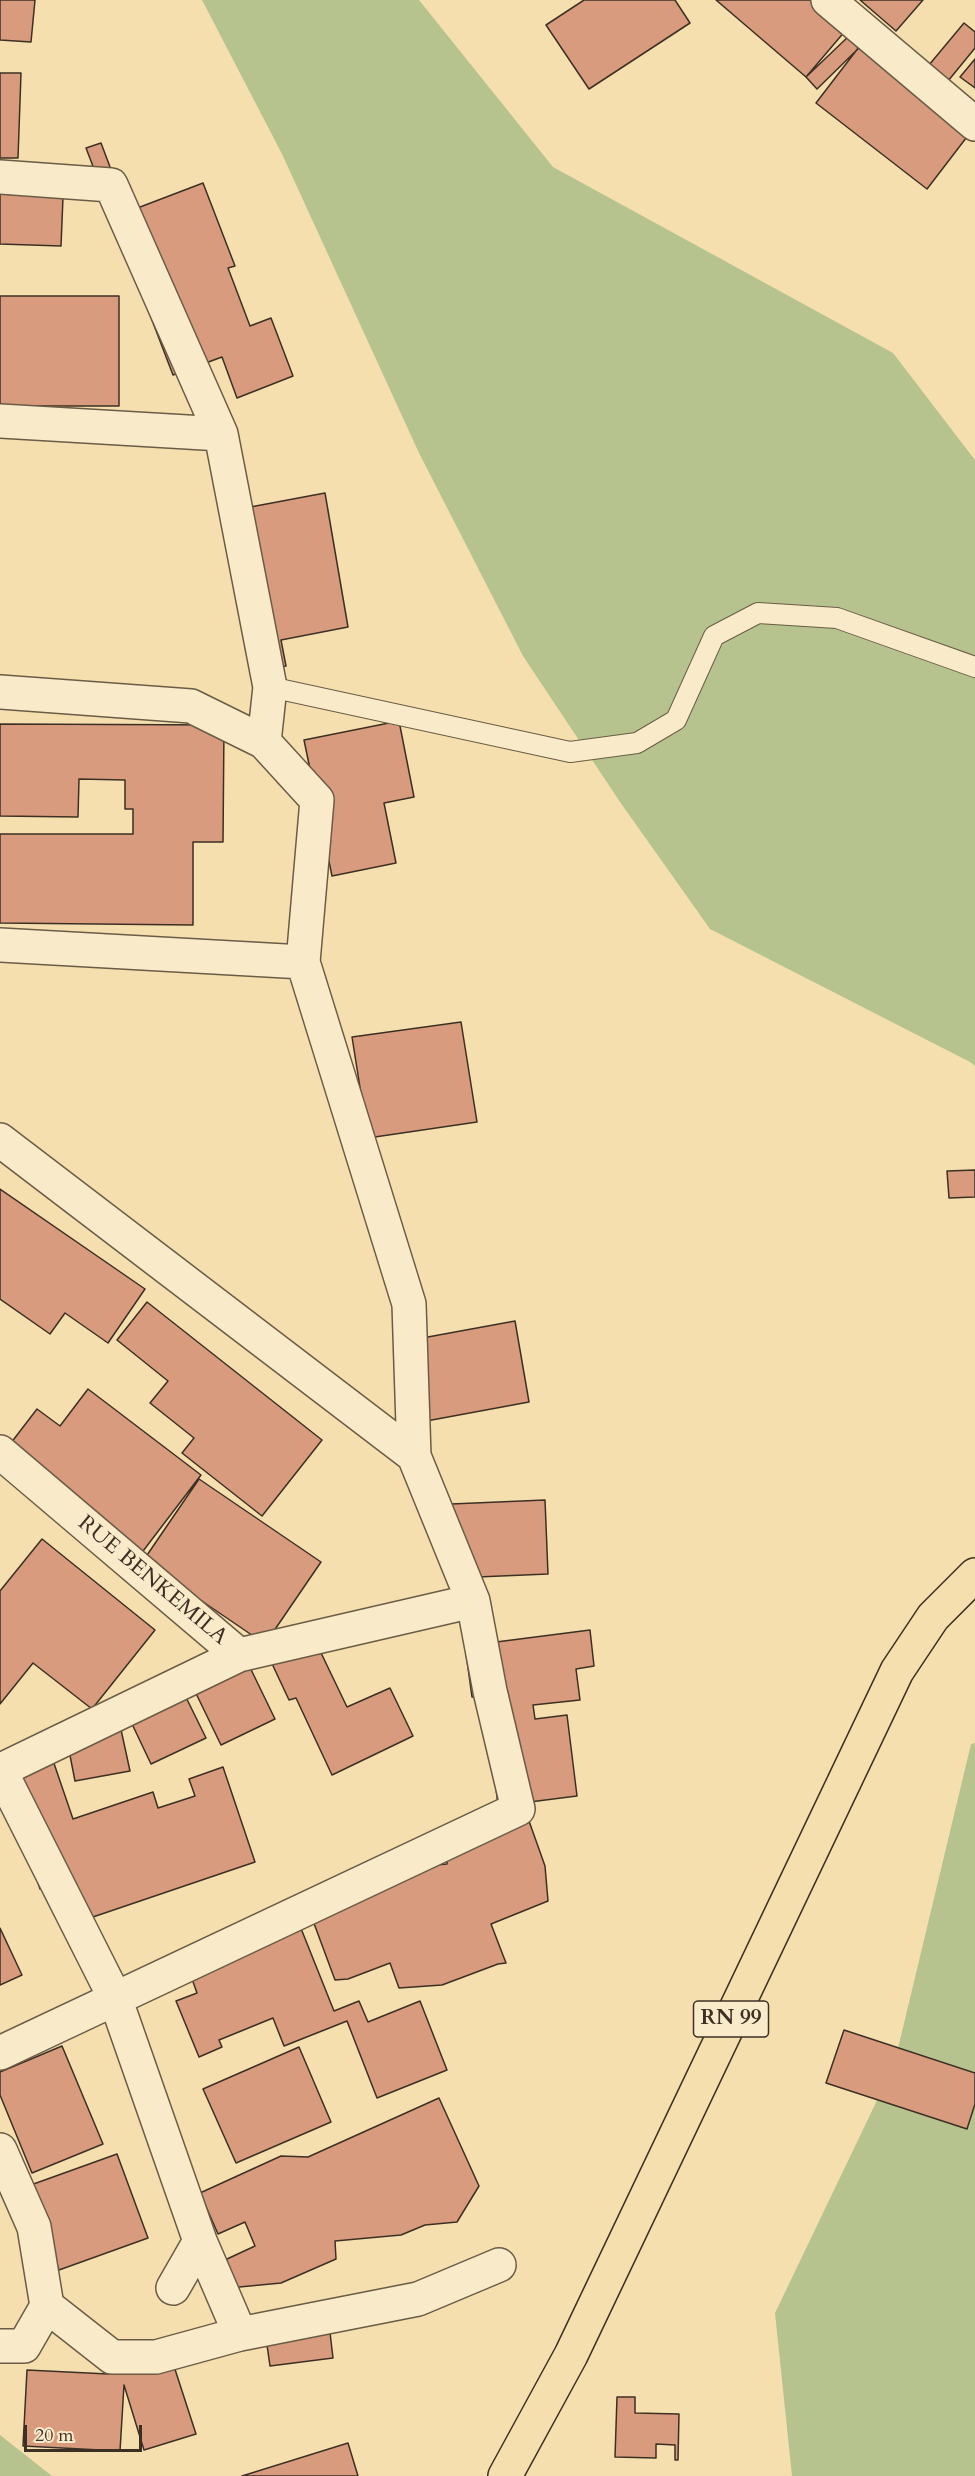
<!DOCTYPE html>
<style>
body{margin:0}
#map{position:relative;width:975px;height:2476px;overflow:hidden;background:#f6dfae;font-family:Cardo,serif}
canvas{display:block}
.scale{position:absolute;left:24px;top:2425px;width:118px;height:27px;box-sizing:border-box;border:3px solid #3c3024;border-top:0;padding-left:8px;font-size:18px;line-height:21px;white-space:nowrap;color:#3c3024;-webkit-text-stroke:4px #f9eaca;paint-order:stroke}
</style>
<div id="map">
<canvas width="975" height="2476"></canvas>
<div class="scale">20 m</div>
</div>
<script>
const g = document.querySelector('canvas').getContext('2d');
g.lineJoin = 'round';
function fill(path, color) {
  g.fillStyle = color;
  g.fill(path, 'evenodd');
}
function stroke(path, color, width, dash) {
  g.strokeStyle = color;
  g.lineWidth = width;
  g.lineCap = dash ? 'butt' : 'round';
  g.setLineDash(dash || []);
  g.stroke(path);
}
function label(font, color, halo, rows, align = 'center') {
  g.font = font + ' Cardo,serif';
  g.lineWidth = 6;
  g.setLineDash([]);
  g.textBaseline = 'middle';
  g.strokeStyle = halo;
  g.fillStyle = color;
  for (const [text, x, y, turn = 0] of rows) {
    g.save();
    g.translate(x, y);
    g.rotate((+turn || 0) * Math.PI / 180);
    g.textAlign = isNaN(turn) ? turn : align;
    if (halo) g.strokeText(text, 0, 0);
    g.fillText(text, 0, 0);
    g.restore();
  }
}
const green = new Path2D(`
 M 202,0 L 419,0 L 553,167 L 893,353 L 975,460 L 975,1066 L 970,1062 L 710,929 L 620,802 L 523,656 L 419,453 L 282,154 Z
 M 975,1743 L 975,2476 L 792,2476 L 775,2313 L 894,2065 L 971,1744 Z
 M 0,2435 L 52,2476 L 0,2476 Z`);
const building = new Path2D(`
 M 0,0 L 35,0 L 31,42 L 0,40 Z
 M 584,0 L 675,0 L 690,23 L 589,89 L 546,25 Z
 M 716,0 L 811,0 L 846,30 L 806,77 Z
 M 860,0 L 923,0 L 896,31 Z
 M 964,23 L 975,32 L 975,48 L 948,81 L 929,65 Z
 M 850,35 L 861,46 L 817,89 L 806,77 Z
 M 862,43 L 973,129 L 927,189 L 816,103 Z
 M 975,59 L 975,88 L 960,77 Z
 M 0,73 L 21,73 L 18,158 L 0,158 Z
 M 101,143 L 127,212 L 203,183 L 235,266 L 228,268 L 250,326 L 271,318 L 293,376 L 237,398 L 222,357 L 173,375 L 86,148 Z
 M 0,194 L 63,197 L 61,246 L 0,244 Z
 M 0,296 L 119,296 L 119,406 L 0,406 Z
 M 325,493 L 348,627 L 281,640 L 286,666 L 264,670 L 245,508 Z
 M 399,721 L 414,797 L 384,803 L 396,863 L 332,876 L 304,740 Z
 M 0,724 L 224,725 L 223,842 L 193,842 L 193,925 L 0,923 L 0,834 L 133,834 L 133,809 L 125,809 L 125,780 L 79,779 L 78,817 L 0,816 Z
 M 461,1022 L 477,1122 L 368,1138 L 352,1037 Z
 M 975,1170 L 975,1197 L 949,1198 L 947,1171 Z
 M 0,1189 L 145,1289 L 108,1343 L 65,1313 L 50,1334 L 0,1299 Z
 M 147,1302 L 322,1440 L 262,1516 L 182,1453 L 194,1438 L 150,1403 L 168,1381 L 117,1340 Z
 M 515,1321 L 529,1402 L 421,1422 L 406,1341 Z
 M 88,1389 L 201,1475 L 140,1555 L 4,1452 L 37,1409 L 60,1426 Z
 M 199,1479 L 321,1562 L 265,1644 L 143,1561 Z
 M 545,1500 L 548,1574 L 454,1578 L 451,1504 Z
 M 42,1539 L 155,1630 L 92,1709 L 33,1663 L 0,1704 L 0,1591 Z
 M 590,1630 L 594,1666 L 576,1669 L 580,1700 L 533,1705 L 535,1719 L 567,1715 L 577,1796 L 498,1806 L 489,1727 L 496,1694 L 472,1697 L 465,1646 Z
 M 311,1632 L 347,1707 L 390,1688 L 413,1736 L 332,1775 L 296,1698 L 289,1700 L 267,1653 Z
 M 243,1653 L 275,1719 L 221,1745 L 189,1679 Z
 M 177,1679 L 206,1738 L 151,1764 L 123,1705 Z
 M 120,1725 L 130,1771 L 75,1781 L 66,1735 Z
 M 47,1743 L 73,1819 L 153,1792 L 158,1808 L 195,1796 L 189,1779 L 223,1767 L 255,1862 L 87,1919 L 69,1879 L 40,1889 L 0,1771 Z
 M 526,1821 L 529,1821 L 545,1866 L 548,1901 L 491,1924 L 506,1963 L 498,1964 L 442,1985 L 399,1988 L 390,1963 L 348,1979 L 335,1980 L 309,1910 L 424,1866 L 447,1864 L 447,1852 Z
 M 298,1921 L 334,2011 L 359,2001 L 368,2022 L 420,2001 L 447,2070 L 377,2098 L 347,2021 L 284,2046 L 273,2018 L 219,2040 L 222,2047 L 199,2057 L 176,2001 L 197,1993 L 187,1965 Z
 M 0,1928 L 22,1975 L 0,1985 Z
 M 844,2030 L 975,2073 L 975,2104 L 967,2129 L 826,2083 Z
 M 62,2046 L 103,2144 L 32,2173 L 0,2095 L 0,2072 Z
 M 299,2047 L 331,2122 L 236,2163 L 203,2089 Z
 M 439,2098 L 479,2186 L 457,2222 L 425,2225 L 401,2235 L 335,2241 L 336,2259 L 281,2283 L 229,2288 L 227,2259 L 255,2246 L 245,2222 L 218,2234 L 200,2193 L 281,2156 L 308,2157 Z
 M 117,2154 L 148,2238 L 59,2270 L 28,2186 Z
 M 329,2324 L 333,2358 L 270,2366 L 265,2331 Z
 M 161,2357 L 171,2357 L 196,2434 L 144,2450 L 124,2385 L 120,2451 L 23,2446 L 27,2370 L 108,2374 Z
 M 617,2397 L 635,2397 L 635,2413 L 679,2414 L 678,2460 L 675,2460 L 675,2445 L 656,2444 L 656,2458 L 615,2457 Z
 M 348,2443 L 358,2476 L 242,2476 Z`);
const lane = new Path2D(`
 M 270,687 L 570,752 L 637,743 L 676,720 L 714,636 L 758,613 L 837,618 L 975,667`);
const street = new Path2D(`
 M 828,0 L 975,124
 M 0,177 L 111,185 L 221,434 L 270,687 L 264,742
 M 0,421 L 221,434
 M 0,692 L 191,706 L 264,742 L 317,800 L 303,962 L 409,1304 L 414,1456
 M 0,945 L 303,962
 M 0,1140 L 414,1456 L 473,1601 L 490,1691 L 518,1809 L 0,2053
 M 0,1452 L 239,1655
 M 0,1770 L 115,1998 L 200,2241 L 173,2288
 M 1,1770 L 239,1655 L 473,1601
 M 0,2150 L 34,2227 L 47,2306 L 24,2346 L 0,2346
 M 200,2241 L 240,2334
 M 47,2306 L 112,2357 L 156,2357 L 240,2334 L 418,2299 L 499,2265`);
const primary = new Path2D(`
 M 505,2476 L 571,2355 L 897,1671 L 933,1617 L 975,1575`);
const shields = [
 [731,2019,75]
];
const shieldNames = [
 ["RN 99",731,2019]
];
const streetNames = [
 ["RUE BENKEMILA",152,1581,40]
];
fill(green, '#b7c38f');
fill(building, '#d89b7e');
stroke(building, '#3c3024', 1.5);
stroke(lane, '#6a5c46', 22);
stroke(street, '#6a5c46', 36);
stroke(primary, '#3c3024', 36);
stroke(lane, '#f9eaca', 20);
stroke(street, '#f9eaca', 33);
stroke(primary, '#f6dfae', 33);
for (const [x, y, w] of shields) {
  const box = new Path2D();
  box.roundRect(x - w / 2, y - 18, w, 36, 4.5);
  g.fillStyle = '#f9eaca';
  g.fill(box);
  stroke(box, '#3c3024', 1.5);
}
label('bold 21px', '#3c3024', null, shieldNames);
label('22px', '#3c3024', '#f9eaca', streetNames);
</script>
